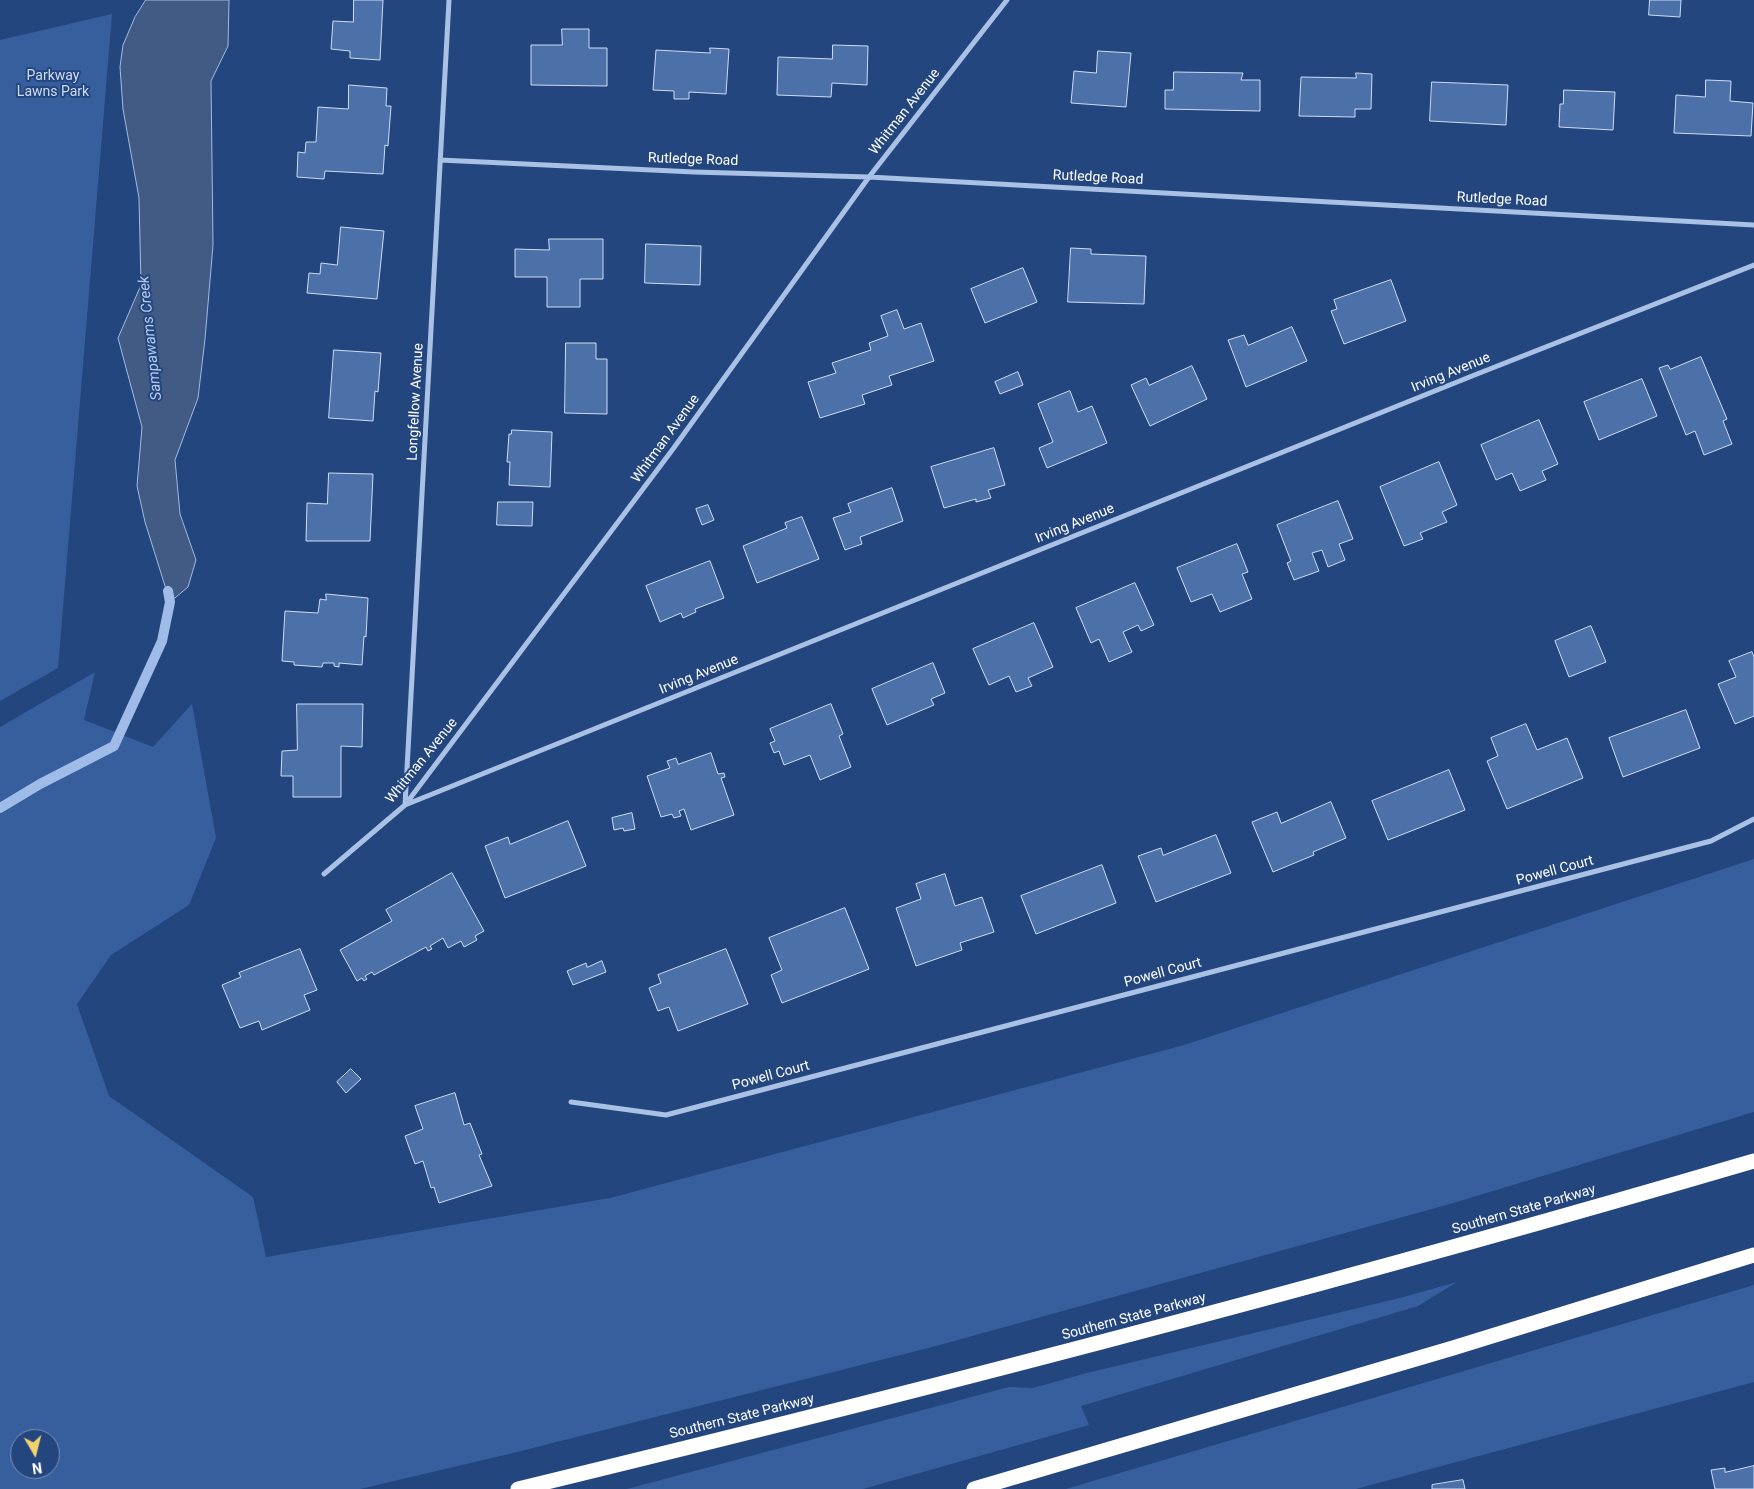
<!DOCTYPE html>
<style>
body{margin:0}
#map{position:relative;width:1754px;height:1489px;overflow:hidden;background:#24467f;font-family:Roboto,sans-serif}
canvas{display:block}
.north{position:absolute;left:10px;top:1429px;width:50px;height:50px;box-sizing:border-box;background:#24467f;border:1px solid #7c90b2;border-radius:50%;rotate:172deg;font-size:14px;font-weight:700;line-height:20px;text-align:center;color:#fff}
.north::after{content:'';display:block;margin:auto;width:18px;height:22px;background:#f1d26d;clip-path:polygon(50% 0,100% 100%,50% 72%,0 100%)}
</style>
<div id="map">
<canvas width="1754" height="1489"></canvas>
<div class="north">N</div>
</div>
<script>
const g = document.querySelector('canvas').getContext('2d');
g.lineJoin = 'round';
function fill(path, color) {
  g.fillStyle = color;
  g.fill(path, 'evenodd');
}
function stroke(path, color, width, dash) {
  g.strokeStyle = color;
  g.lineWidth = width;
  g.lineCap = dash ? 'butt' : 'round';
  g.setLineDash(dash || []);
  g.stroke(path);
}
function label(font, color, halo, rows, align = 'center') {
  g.font = font + ' Roboto,sans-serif';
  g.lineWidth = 4;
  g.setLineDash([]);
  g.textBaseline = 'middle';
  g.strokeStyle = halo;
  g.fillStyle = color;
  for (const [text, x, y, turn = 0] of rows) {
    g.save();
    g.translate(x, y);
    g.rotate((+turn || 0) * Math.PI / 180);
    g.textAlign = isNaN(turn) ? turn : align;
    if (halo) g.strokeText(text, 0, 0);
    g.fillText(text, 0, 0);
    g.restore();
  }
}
const green = new Path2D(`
 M 112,14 L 58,668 L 0,701 L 0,40 Z
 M 95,672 L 84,720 L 153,747 L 192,704 L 216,838 L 189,905 L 111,955 L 77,1004 L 109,1096 L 253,1197 L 266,1257 L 610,1198 L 1184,1045 L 1754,859 L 1754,1112 L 1450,1204 L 936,1346 L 513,1453 L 360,1489 L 0,1489 L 0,727 ZM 20,1439 L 50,1439 L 50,1469 L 20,1469 Z
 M 1457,1282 L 1418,1306 L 1081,1406 L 1089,1425 L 863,1489 L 627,1489 L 1009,1387 L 1033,1388 L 1087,1373 L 1400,1298 Z
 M 1754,1285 L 1754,1382 L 1356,1489 L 1066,1489 Z`);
const water = new Path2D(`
 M 146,0 L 229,0 L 228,46 L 211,81 L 213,245 L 205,339 L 198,398 L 175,460 L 180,514 L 196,560 L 188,587 L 170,602 L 145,522 L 137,486 L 142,427 L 118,338 L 141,285 L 139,198 L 123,109 L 120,67 L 123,45 L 135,17 Z`);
const stream = new Path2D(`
 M 0,808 L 40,784 L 114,746 L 162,641 L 170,602 L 168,591`);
const building = new Path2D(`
 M 354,0 L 383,0 L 380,60 L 350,58 L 350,51 L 331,49 L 333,21 L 353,22 Z
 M 1650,0 L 1681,0 L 1680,17 L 1649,15 Z
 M 562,29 L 589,29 L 589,48 L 607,48 L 607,86 L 531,85 L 531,45 L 562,45 Z
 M 833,45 L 868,46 L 867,85 L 832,83 L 831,97 L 777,95 L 778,57 L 832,59 Z
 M 710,48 L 729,49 L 726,94 L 689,92 L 689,99 L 674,99 L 674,91 L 653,90 L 656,50 L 710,53 Z
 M 1098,51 L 1131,53 L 1126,107 L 1071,103 L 1074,71 L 1096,73 Z
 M 1174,72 L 1243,73 L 1241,80 L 1260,80 L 1260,111 L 1165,109 L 1165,90 L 1173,90 Z
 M 1356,73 L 1372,74 L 1371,109 L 1355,109 L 1355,117 L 1299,116 L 1301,77 L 1356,78 Z
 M 1706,80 L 1731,81 L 1730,101 L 1753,103 L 1751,136 L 1674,133 L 1676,95 L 1705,97 Z
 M 1432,82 L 1508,85 L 1506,125 L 1430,121 Z
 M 349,85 L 387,88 L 386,106 L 391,106 L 388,146 L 385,145 L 383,174 L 325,171 L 324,179 L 297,177 L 298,152 L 305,153 L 306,142 L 316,142 L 318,107 L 348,109 Z
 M 1564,90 L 1615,92 L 1613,130 L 1559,127 L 1560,104 L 1563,104 Z
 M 341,227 L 384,231 L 377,299 L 307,293 L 309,273 L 320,274 L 321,263 L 337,265 Z
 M 549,239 L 603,239 L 603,279 L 580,279 L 580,307 L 547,307 L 547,277 L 515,277 L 515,249 L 549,250 Z
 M 646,244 L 701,246 L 700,285 L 645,283 Z
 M 1071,248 L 1091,249 L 1091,254 L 1146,256 L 1144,304 L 1068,302 Z
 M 1023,268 L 1037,302 L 985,323 L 971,289 Z
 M 1391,280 L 1406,321 L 1344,344 L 1331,311 L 1337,309 L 1334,300 Z
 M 897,310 L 904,329 L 921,323 L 934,361 L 889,376 L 892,385 L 862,395 L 865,404 L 820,418 L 808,382 L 836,373 L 832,363 L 871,350 L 869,343 L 888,336 L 881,316 Z
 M 1292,327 L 1307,361 L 1246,387 L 1228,340 L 1244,335 L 1248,345 Z
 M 566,343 L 596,343 L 596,359 L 607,359 L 607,414 L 565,413 Z
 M 334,350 L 381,353 L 378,392 L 375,391 L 373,421 L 329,418 Z
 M 1701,357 L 1727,419 L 1723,421 L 1732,444 L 1704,455 L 1695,431 L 1686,435 L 1659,368 L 1668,365 L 1670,369 Z
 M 1192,366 L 1207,399 L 1150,426 L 1131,385 L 1146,378 L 1149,385 Z
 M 1018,372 L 1023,385 L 1000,394 L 995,382 Z
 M 1642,379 L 1657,416 L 1599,440 L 1584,402 Z
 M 1070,391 L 1078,412 L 1092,406 L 1107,443 L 1047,468 L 1039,448 L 1053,442 L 1038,404 Z
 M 1539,420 L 1558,464 L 1542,471 L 1546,480 L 1520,491 L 1512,473 L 1496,480 L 1481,445 Z
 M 512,430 L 552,432 L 550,487 L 509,485 L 510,462 L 507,462 L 509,434 L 511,434 Z
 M 994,448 L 1005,485 L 988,490 L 991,498 L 976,502 L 976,499 L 944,508 L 931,467 Z
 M 1439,462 L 1457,505 L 1442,512 L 1447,522 L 1420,533 L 1423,539 L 1404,546 L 1380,487 Z
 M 329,473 L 373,474 L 370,541 L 306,541 L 307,503 L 327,504 Z
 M 892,488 L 903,521 L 860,537 L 862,544 L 845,550 L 833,518 L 851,512 L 848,504 Z
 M 1338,501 L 1353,539 L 1339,544 L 1345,560 L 1328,567 L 1322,550 L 1312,553 L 1319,571 L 1294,580 L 1287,563 L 1291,561 L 1277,525 Z
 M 498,502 L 533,502 L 532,526 L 497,525 Z
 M 708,505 L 714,520 L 702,525 L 696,509 Z
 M 802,517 L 819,559 L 757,583 L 743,546 L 787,528 L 785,523 Z
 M 1237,544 L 1248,572 L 1242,574 L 1252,599 L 1220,612 L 1212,594 L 1191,602 L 1177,568 Z
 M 710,561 L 724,598 L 695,609 L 696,612 L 683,618 L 681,613 L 660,622 L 646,586 Z
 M 1135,583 L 1154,625 L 1141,631 L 1138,625 L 1123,632 L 1132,652 L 1109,662 L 1099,639 L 1091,643 L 1076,608 Z
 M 326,594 L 368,598 L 366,637 L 364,636 L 362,665 L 339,663 L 339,667 L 334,666 L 334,663 L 323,663 L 322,667 L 294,665 L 294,662 L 282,661 L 285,611 L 318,613 L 320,599 L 326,600 Z
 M 1034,623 L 1053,667 L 1028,678 L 1032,686 L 1016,692 L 1009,676 L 989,685 L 973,649 Z
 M 1591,626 L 1606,662 L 1569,677 L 1555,641 Z
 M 1752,652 L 1754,657 L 1754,716 L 1735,724 L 1718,684 L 1736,677 L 1729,661 Z
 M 933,663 L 945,693 L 931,699 L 934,705 L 887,725 L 872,689 Z
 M 297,704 L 363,704 L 362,747 L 341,746 L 341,797 L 293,797 L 293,776 L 281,776 L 282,751 L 297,750 Z
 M 831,704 L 843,734 L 839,736 L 851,767 L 820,780 L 810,755 L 784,765 L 779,751 L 774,753 L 770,743 L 775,741 L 770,729 Z
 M 1686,710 L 1700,748 L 1623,777 L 1609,738 Z
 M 1526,724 L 1537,750 L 1567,738 L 1583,778 L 1507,809 L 1487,761 L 1498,756 L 1491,738 Z
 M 711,753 L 718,774 L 724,773 L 725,777 L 721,778 L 734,815 L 691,830 L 684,809 L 679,811 L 681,816 L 674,818 L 672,814 L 661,817 L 647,776 L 670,768 L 667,761 L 676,758 L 678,764 Z
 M 1449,770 L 1465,810 L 1388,840 L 1372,801 Z
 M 1331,802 L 1346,838 L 1313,852 L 1314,855 L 1273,872 L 1252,822 L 1277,812 L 1281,823 Z
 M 632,813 L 635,829 L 624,831 L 623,828 L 614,830 L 612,818 Z
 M 568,821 L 586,866 L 505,898 L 485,846 L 508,837 L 510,844 Z
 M 1216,835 L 1231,873 L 1156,902 L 1138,856 L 1161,848 L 1163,855 Z
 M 1102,865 L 1116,903 L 1036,934 L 1021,896 Z
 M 452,873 L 484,931 L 475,936 L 477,940 L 464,947 L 461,941 L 448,948 L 443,938 L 430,946 L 432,949 L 428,951 L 426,947 L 374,975 L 372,972 L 365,976 L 367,979 L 364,981 L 362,978 L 357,981 L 340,950 L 392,921 L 386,910 Z
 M 945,874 L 955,906 L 982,897 L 994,932 L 960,943 L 962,950 L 916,966 L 896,908 L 921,899 L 916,884 Z
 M 845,908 L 869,969 L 782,1003 L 771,975 L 782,970 L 769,938 Z
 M 300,949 L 317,990 L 304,995 L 310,1010 L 262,1030 L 259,1021 L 240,1028 L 222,985 L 241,977 L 239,973 Z
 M 726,949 L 748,1004 L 678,1031 L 669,1007 L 658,1011 L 649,988 L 661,983 L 658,975 Z
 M 602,961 L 606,972 L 573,985 L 567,971 L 586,963 L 587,967 Z
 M 351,1069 L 361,1079 L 346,1093 L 337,1082 Z
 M 455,1093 L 464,1125 L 470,1123 L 482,1154 L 479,1155 L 492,1186 L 439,1203 L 434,1187 L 431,1188 L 423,1161 L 415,1164 L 405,1136 L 423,1129 L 415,1106 Z
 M 1754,1466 L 1754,1489 L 1715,1489 L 1711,1470 L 1725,1468 L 1725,1472 Z
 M 1463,1480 L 1465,1489 L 1432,1489 L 1432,1485 Z`);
const minor = new Path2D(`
 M 449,0 L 405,805 L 1472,376 L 1754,265
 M 440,160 L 694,172 L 869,177 L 1754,225
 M 324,874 L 405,805 L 673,449 L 869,177 L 1007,0
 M 571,1102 L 666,1115 L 1711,841 L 1754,819`);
const motorway = new Path2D(`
 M 518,1489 C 932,1389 1345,1281 1754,1161
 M 974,1489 L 1453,1348 L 1754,1255`);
const parkNames = [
 ["Parkway",53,76],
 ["Lawns Park",53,92]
];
const streetNames = [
 ["Whitman Avenue",905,112,-52],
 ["Rutledge Road",693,160,2],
 ["Rutledge Road",1098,178,3],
 ["Rutledge Road",1502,200,3],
 ["Irving Avenue",1451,373,-22],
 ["Longfellow Avenue",416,402,-87],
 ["Whitman Avenue",666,439,-54],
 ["Irving Avenue",1075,524,-22],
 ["Irving Avenue",699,675,-22],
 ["Whitman Avenue",422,761,-51],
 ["Powell Court",1555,871,-15],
 ["Powell Court",1163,973,-15],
 ["Powell Court",771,1076,-15],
 ["Southern State Parkway",1524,1210,-16],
 ["Southern State Parkway",1134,1317,-15],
 ["Southern State Parkway",742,1417,-14]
];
const waterNames = [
 ["Sampawams Creek",151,338,-96]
];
fill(green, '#385f9d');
fill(water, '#425b84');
stroke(water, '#9ebce7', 1);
stroke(stream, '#9ebce7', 10);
fill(building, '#4c70a8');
stroke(building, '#cdddf5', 1);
stroke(minor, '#aac1e6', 5);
stroke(motorway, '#fff', 15);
label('14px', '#cdddf5', '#24467f', parkNames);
label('14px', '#fff', '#24467f', streetNames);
label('italic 15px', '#b5ccee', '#24467f', waterNames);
</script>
